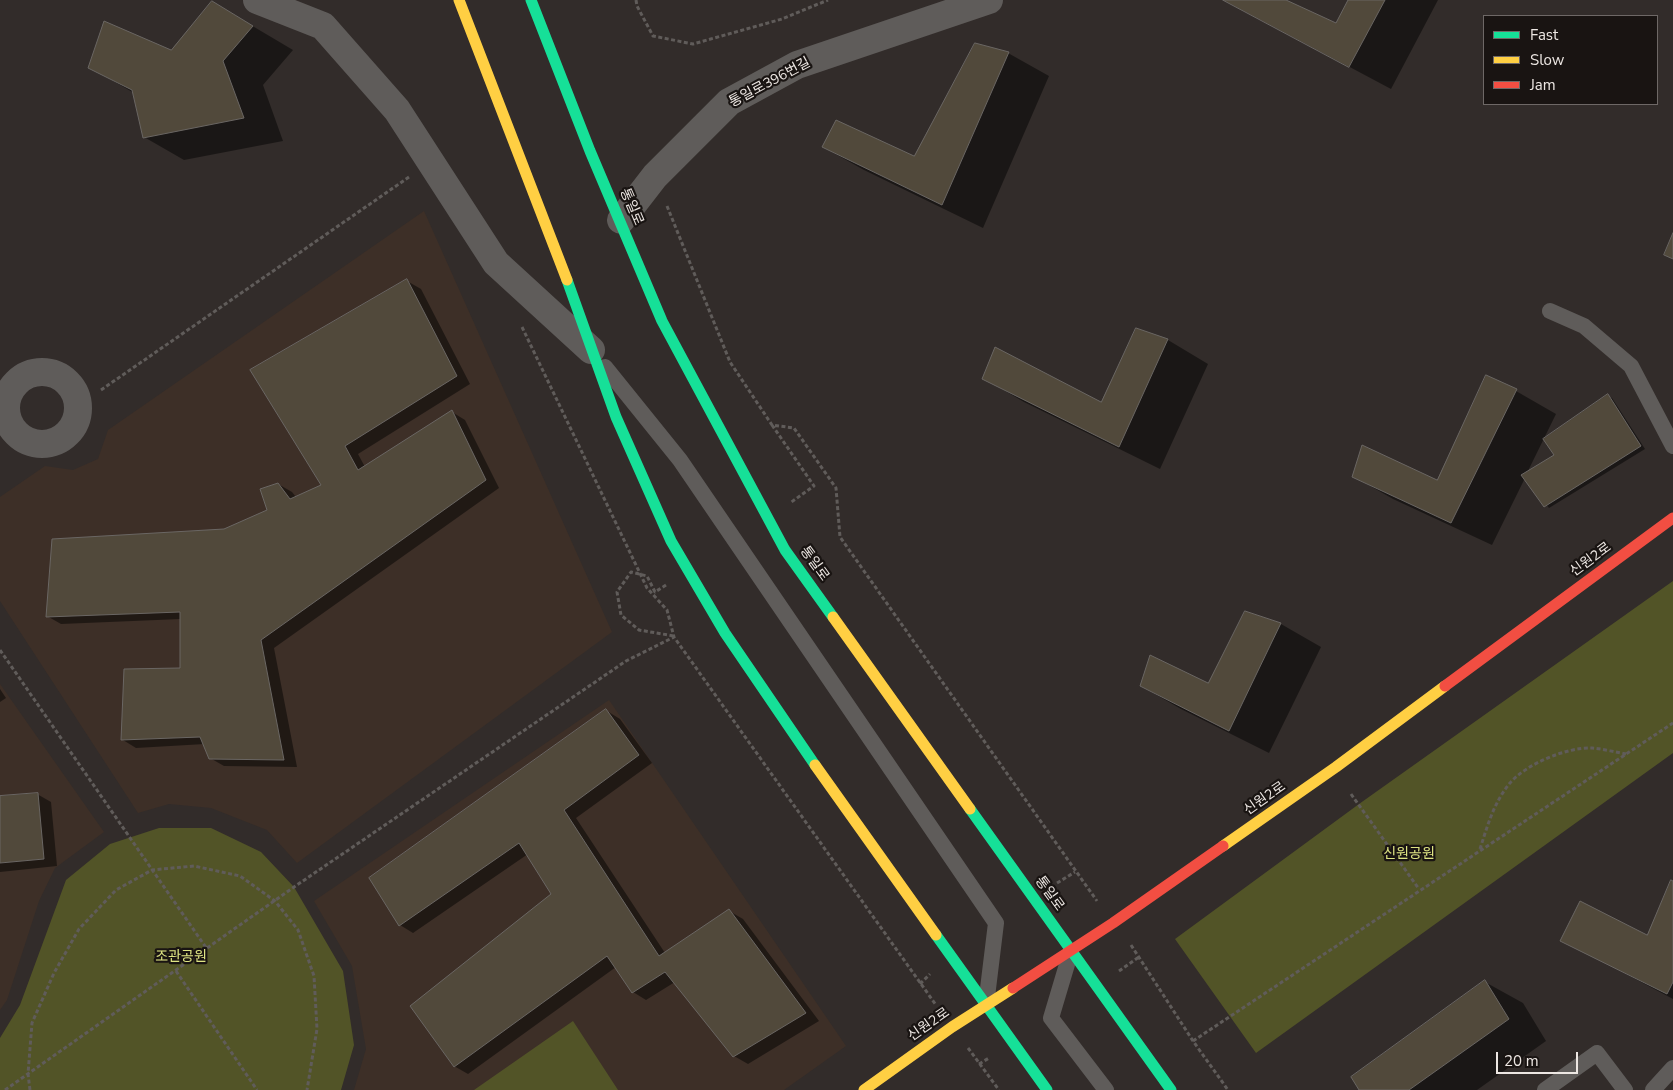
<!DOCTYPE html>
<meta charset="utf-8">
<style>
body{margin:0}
#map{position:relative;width:1673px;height:1090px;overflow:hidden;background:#322c2a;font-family:"Nunito Sans",sans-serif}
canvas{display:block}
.legend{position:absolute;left:1483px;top:15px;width:175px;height:90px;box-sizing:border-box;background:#191412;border:1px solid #6e6866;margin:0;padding:6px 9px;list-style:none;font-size:15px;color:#ede7e3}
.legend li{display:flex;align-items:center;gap:10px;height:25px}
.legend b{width:25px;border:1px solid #6e6866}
.scale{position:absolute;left:1496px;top:1052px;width:82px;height:22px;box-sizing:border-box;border:2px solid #ede7e3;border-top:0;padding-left:6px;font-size:15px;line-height:18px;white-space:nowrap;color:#ede7e3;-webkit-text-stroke:4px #191412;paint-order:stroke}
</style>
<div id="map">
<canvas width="1673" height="1090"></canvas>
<ul class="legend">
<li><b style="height:6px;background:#16e098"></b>Fast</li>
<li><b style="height:6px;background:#ffcf43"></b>Slow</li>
<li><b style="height:6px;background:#f24e42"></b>Jam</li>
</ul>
<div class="scale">20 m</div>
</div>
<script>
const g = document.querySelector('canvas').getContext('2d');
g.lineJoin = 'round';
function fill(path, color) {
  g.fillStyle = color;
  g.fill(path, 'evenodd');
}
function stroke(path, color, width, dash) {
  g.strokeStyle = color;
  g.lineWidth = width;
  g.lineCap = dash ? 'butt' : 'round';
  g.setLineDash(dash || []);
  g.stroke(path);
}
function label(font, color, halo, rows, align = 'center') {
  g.font = font + ' "Nunito Sans","Noto Sans KR",sans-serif';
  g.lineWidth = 4.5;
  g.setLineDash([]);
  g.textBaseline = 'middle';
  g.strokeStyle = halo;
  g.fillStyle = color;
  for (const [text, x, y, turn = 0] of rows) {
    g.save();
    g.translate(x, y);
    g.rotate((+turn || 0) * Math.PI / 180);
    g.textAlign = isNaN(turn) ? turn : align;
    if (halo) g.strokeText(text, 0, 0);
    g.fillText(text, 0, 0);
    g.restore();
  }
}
const built = new Path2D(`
 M 424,211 L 612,632 L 297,863 L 267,830 L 211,808 L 169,804 L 138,813 L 0,601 L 0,497 L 45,466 L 73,470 L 98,459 L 108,430 Z
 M 0,684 L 104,832 L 55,868 L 39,901 L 7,1000 L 0,1010 Z
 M 609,700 L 846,1046 L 784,1090 L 354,1090 L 366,1049 L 352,966 L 314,901 Z`);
const green = new Path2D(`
 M 1673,581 L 1673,753 L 1256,1053 L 1175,939 L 1359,804 Z
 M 159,828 L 211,828 L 261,852 L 294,887 L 343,971 L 354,1045 L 341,1090 L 0,1090 L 0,1038 L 20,1005 L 66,880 L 110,844 Z
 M 573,1021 L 618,1090 L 474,1090 Z`);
const shadow = new Path2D(`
 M 1224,0 L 1283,0 L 1336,25 L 1349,0 L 1438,0 L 1391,89 Z
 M 212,2 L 293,50 L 263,85 L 283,141 L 184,160 L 144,137 L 134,93 L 89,67 L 172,52 Z
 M 1008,53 L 1049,76 L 983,228 L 864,170 L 823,147 L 915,157 Z
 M 407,281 L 421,289 L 470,384 L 358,454 L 365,467 L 452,412 L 465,420 L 499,488 L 274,648 L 297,767 L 224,766 L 210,758 L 205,744 L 136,748 L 123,740 L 181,669 L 181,619 L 61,624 L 47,616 L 269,511 L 278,484 L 292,492 L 296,497 L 323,486 Z
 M 1136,329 L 1168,340 L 1208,364 L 1160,469 L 1024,402 L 983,378 L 1102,404 Z
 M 1516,391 L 1556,414 L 1527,473 L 1555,456 L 1608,396 L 1612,398 L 1645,449 L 1549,508 L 1525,478 L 1492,545 L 1393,499 L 1353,476 L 1438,481 Z
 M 1246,612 L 1281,624 L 1321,647 L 1269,753 L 1181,709 L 1141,686 L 1209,685 Z
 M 0,689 L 6,698 L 0,702 Z
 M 607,711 L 620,719 L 652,763 L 576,818 L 665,953 L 729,911 L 743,919 L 819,1021 L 748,1064 L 734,1056 L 675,982 L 646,1000 L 633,992 L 616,967 L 468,1074 L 454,1066 L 552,895 L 528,854 L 413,933 L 400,925 Z
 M 37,794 L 51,802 L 57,866 L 0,872 L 0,797 Z
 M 1673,883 L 1673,999 L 1562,940 L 1647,937 Z
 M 1485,982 L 1523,1003 L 1546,1041 L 1477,1090 L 1361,1090 Z`);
const building = new Path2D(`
 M 1223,0 L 1286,0 L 1336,23 L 1348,0 L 1385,0 L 1349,67 Z
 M 212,1 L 253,26 L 223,61 L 244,118 L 143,138 L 132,90 L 88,68 L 104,21 L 171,50 Z
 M 975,43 L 1009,52 L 942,205 L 822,147 L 836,120 L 914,156 Z
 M 1673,233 L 1673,259 L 1664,255 Z
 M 407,279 L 457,376 L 345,446 L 358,470 L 452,410 L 486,480 L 261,640 L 284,760 L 209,759 L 200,737 L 121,740 L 124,669 L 180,668 L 180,612 L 46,617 L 52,539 L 224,529 L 267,510 L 260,489 L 278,483 L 290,499 L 321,485 L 250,370 Z
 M 1136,328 L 1168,339 L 1119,447 L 982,379 L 995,347 L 1101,402 Z
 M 1486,375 L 1517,389 L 1451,523 L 1352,477 L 1362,445 L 1437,480 Z
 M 1608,394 L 1641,446 L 1544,507 L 1521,475 L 1554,455 L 1543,439 Z
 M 1245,611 L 1281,623 L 1229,731 L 1140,686 L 1150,655 L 1208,683 Z
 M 606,709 L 639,755 L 564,810 L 659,956 L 729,909 L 806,1013 L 733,1057 L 665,972 L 632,993 L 607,956 L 454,1067 L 410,1006 L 551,894 L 519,843 L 399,926 L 369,878 Z
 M 38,793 L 44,859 L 0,863 L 0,796 Z
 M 1671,880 L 1673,881 L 1673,982 L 1667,994 L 1560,941 L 1580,901 L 1647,935 Z
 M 1485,980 L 1509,1019 L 1409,1090 L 1359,1090 L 1351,1077 Z`);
const path = new Path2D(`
 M 636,0 L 637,6 L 653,36 L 693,44 L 782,19 L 828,0
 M 667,206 L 730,362 L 772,425 L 794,428 L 836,488 L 840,537 L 1097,901
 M 522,327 L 647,588 L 667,610 L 674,637 L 936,1005
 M 101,390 L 409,177
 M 772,425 L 814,486 L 790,503
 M 666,585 L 655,592 L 647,576 L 631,572 L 617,592 L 621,615 L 639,630 L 674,636
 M 0,650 L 207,949
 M 1351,794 L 1419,889
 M 1480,849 C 1487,827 1494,802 1510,783 C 1526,764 1567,747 1592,748 C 1603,749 1615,752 1626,754
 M 1057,883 L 1075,872
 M 1131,945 L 1193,1041 L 1228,1090
 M 176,971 L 257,1090
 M 1119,971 L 1139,957
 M 920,984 L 930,974
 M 1193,1041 L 1673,723
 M 968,1048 L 999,1090
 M 979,1064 L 989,1058
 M 5,1090 L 294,887 L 626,661 L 674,637
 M 30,1090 L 28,1074 L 32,1023 L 54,973 L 79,929 L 116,890 L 152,870 L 194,866 L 240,876 L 275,901 L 298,930 L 314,976 L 317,1029 L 307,1090`);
const lane = new Path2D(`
 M 1550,311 L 1584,326 L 1631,366 L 1673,446
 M 605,367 L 680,460 L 996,923 L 986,1005
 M 1071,951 L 1051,1018 L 1106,1090
 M 1545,1090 L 1597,1053 L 1625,1090
 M 1653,1090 L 1673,1068`);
const street = new Path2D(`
 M 257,0 L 323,26 L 397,110 L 496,263 L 591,350
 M 621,220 L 655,176 L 729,102 L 797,65 L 989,0
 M6 408a36 36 0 1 1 72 0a36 36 0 1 1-72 0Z`);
const fast = new Path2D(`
 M 531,0 L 590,151 L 662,321 L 785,550 L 833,617
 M 567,280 L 616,417 L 671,541 L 725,633 L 815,765
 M 970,809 L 1171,1090
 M 936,935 L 1047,1090`);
const slow = new Path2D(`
 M 459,0 L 567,280
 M 833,617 L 970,809
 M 815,765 L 936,935
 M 1223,846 L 1336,767 L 1445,686
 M 864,1090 L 952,1027 L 1013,988`);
const jam = new Path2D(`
 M 1445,686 L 1673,518
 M 1013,988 L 1113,923 L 1223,846`);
const streetNames = [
 ["통일로396번길",770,83,-28],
 ["통일로",631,207,67],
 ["신원2로",1591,560,-36],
 ["통일로",814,564,54],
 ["신원2로",1265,799,-35],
 ["통일로",1049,894,54],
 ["신원2로",929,1025,-35]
];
const parkNames = [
 ["신원공원",1409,855],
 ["조관공원",181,958]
];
fill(built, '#3d2f27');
fill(green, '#525427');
fill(shadow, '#0007');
fill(building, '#51493b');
stroke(building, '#6a6663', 1);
stroke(path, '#605c5a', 3, [4, 2.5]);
stroke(lane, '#5f5c5a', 16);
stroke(street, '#5f5c5a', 28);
stroke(fast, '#16e098', 11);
stroke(slow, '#ffcf43', 11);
stroke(jam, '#f24e42', 11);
label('14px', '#ede7e3', '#191412', streetNames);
label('14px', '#dee483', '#191412', parkNames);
</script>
